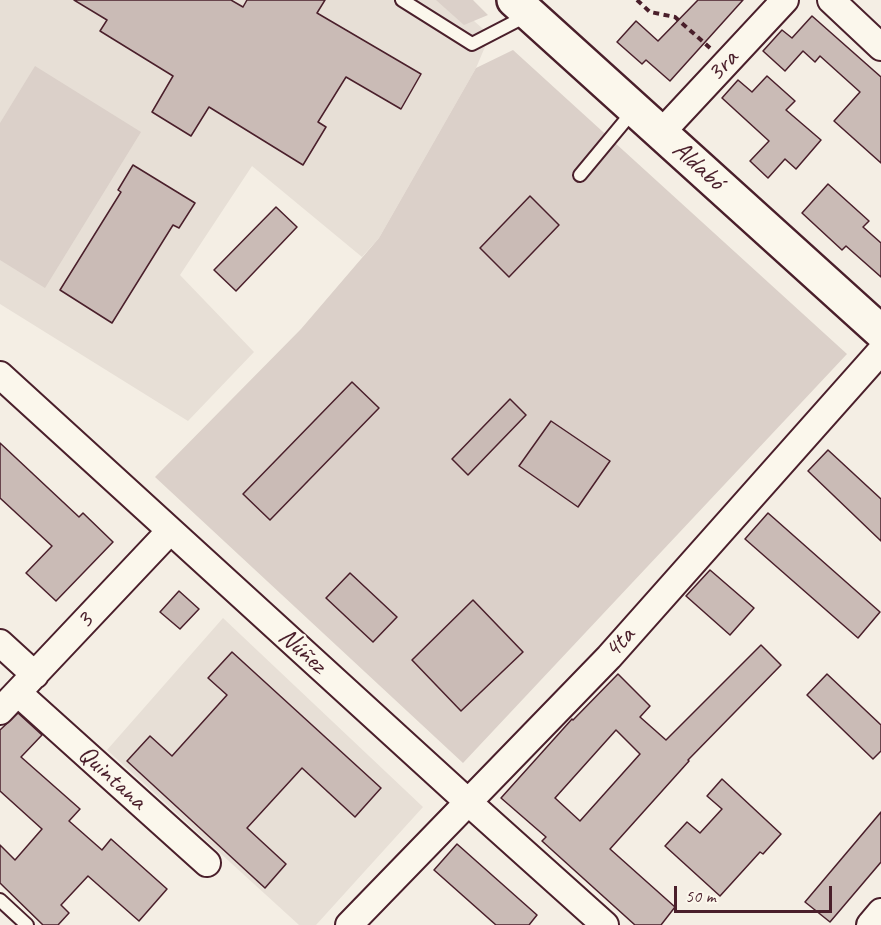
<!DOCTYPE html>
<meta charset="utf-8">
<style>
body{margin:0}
#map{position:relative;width:881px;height:925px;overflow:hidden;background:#f4eee4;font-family:Caveat,sans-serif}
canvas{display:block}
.scale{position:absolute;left:674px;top:886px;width:158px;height:27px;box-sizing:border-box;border:3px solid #4a1f2b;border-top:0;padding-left:8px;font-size:18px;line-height:21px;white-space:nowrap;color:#4a1f2b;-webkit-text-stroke:4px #fbf7ec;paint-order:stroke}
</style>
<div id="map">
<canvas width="881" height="925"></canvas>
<div class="scale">50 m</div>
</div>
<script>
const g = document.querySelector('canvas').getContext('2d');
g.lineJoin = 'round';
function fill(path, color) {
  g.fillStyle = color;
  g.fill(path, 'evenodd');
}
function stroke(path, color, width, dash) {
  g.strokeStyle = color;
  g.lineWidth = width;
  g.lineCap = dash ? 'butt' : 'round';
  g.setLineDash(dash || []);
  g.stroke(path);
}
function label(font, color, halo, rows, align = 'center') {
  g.font = font + ' Caveat,sans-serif';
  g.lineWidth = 5;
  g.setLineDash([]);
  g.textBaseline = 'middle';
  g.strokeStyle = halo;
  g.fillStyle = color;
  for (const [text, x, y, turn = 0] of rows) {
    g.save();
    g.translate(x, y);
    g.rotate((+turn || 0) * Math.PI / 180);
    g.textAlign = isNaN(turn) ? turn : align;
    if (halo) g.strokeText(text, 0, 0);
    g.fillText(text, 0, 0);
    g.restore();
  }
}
const built = new Path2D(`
 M 0,0 L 450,0 L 490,35 L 476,68 L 379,238 L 362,257 L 252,166 L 180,275 L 254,352 L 188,421 L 0,304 Z
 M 223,618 L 423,807 L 316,925 L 299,925 L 107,750 Z`);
const green = new Path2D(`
 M 436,0 L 473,0 L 488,15 L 464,25 Z
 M 513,50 L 847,354 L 463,763 L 155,477 L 301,329 L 379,238 L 476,68 Z
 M 35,66 L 141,132 L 45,288 L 0,260 L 0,123 Z`);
const building = new Path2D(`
 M 74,0 L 231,0 L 243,7 L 247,0 L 325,0 L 317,13 L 421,74 L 401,109 L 346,77 L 318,122 L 326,127 L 303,165 L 209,107 L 191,136 L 152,112 L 173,76 L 100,31 L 107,20 Z
 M 698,0 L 743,0 L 670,81 L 646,60 L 642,64 L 617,42 L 636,21 L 658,41 Z
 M 812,16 L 881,77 L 881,163 L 834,121 L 860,92 L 820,56 L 815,62 L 803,51 L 785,71 L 763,51 L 782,30 L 792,38 Z
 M 767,76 L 795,101 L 786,110 L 821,140 L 796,169 L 785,159 L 768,178 L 750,161 L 769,141 L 722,98 L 738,80 L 752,92 Z
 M 133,165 L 195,203 L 179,228 L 173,225 L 112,323 L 60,290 L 121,192 L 118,190 Z
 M 828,184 L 869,221 L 863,227 L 881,243 L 881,277 L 846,246 L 842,250 L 802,213 Z
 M 530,196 L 559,225 L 509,277 L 480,248 Z
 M 276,207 L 297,227 L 236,291 L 214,270 Z
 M 352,382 L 379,408 L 270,520 L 243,494 Z
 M 510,399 L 526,415 L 468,475 L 452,459 Z
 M 551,421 L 610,461 L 578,507 L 519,466 Z
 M 0,443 L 79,517 L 83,513 L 113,542 L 56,601 L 26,573 L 52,546 L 0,498 Z
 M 828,450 L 881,499 L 881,541 L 808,471 Z
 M 768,513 L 880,612 L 858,638 L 745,539 Z
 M 710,570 L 754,608 L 730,635 L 686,596 Z
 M 350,573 L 397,617 L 373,642 L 326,598 Z
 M 179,591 L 199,609 L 180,629 L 160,612 Z
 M 473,600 L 523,652 L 461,711 L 412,660 Z
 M 761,645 L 781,665 L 688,760 L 689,761 L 610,849 L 675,907 L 661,925 L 635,925 L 542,841 L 546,837 L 501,798 L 572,719 L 573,720 L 618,674 L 650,706 L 640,717 L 666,740 ZM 616,730 L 640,754 L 580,821 L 555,798 Z
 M 232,652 L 381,788 L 355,817 L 302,768 L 247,828 L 286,864 L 265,888 L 127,761 L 150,736 L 172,756 L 227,695 L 208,678 Z
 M 827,674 L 881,725 L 881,751 L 873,759 L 807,695 Z
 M 18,713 L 42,735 L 21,757 L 80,809 L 69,821 L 102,850 L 111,839 L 167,889 L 139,921 L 88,876 L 61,905 L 69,913 L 58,925 L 43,925 L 0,883 L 0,845 L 15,860 L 42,829 L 0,791 L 0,730 Z
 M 722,779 L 781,834 L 763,854 L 760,852 L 720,896 L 665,846 L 687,822 L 700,833 L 722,809 L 707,796 Z
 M 881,812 L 881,862 L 830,922 L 805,902 Z
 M 457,844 L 537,915 L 529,925 L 496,925 L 434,870 Z`);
const path = new Path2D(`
 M 637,0 L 650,12 L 675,17 L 710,48`);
const service = new Path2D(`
 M 402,0 L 472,44 L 528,15
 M 580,175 L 634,110
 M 0,900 L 27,925`);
const minor = new Path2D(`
 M 831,0 L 881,47
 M 661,133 L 785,0
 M 0,375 L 468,802 L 605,925
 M 0,643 L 35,675
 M 18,693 L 207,863
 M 0,711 L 170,531
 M 349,925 L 609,657 L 881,351
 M 870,925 L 881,912`);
const secondary = new Path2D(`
 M 514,0 L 881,332`);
const streetNames = [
 ["3ra",723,66,-47],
 ["Aldabó",698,166,42],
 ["3",85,621,-47],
 ["4ta",620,643,-48],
 ["Núñez",302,651,42],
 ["Quintana",112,778,42]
];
fill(built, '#e7dfd6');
fill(green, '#dbd0c9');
fill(building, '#cabbb6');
stroke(building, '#4a1f2b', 1.5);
stroke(service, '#4a1f2b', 16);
stroke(minor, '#4a1f2b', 30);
stroke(secondary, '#4a1f2b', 38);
stroke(path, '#4a1f2b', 4, [6, 4.5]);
stroke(service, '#fbf7ec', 12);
stroke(minor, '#fbf7ec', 26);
stroke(secondary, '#fbf7ec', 33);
label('26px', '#4a1f2b', '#fbf7ec', streetNames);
</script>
